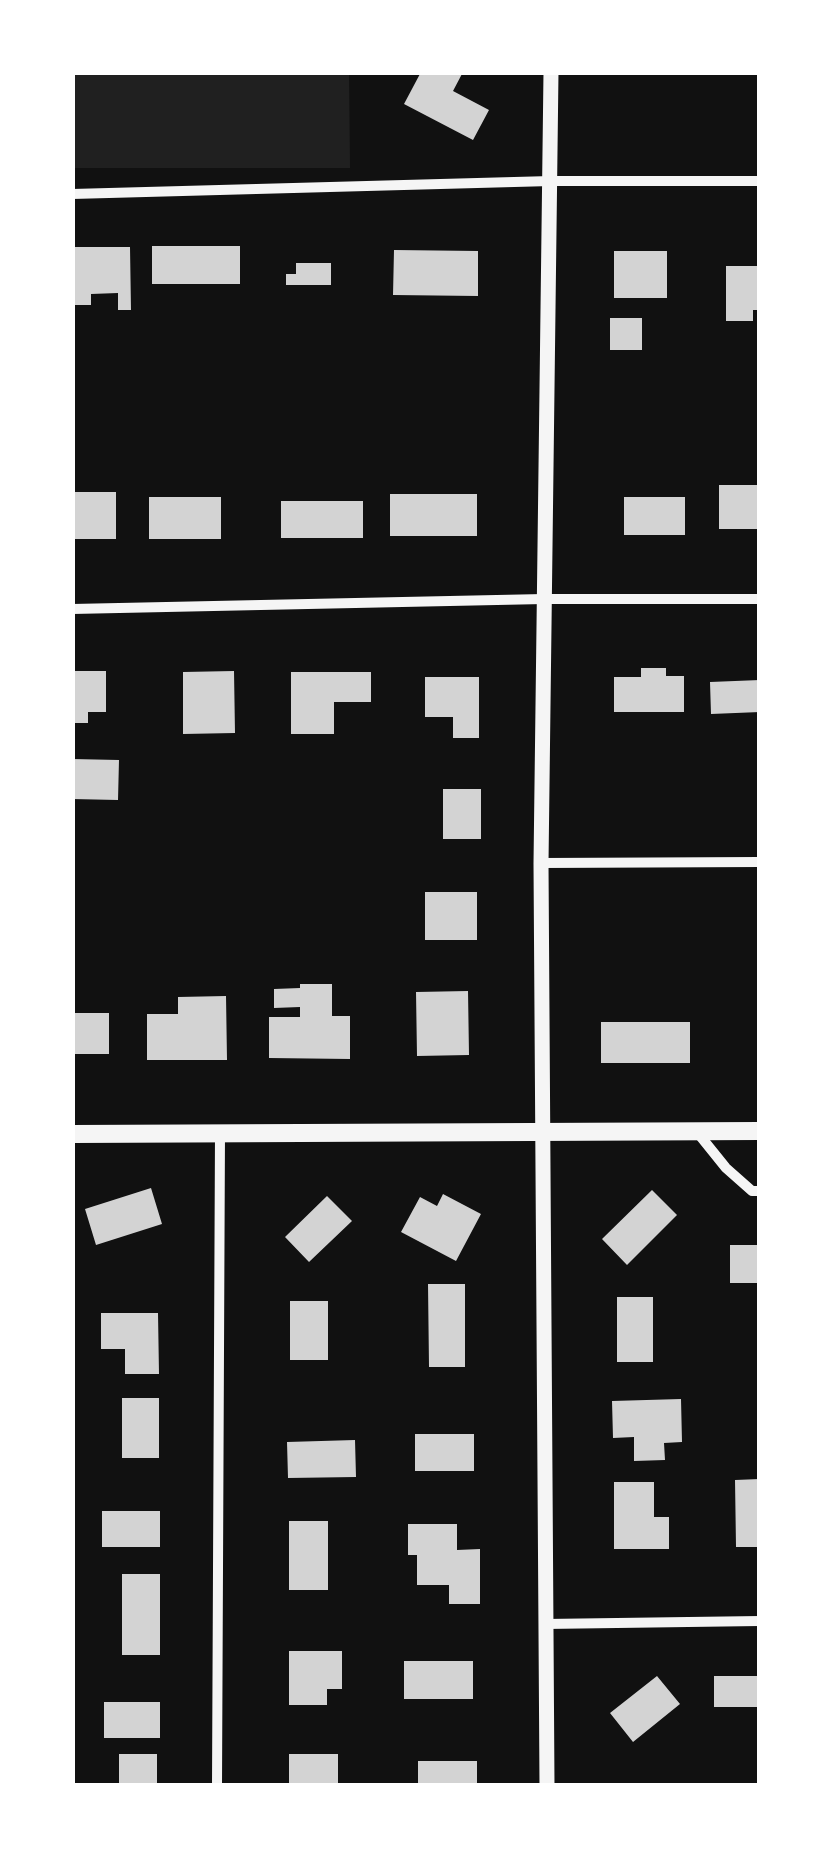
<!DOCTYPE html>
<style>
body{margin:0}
#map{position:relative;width:832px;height:1858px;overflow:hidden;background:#111;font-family:Jost,sans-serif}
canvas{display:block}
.frame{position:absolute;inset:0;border:75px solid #fff;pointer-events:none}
</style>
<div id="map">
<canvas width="832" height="1858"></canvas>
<div class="frame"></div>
</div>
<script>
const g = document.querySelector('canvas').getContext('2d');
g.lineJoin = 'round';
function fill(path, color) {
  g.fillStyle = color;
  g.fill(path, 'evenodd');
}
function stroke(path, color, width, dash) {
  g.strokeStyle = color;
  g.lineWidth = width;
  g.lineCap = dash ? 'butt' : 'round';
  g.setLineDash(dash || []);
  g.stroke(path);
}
const green = new Path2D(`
 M 72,73 L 349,73 L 350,168 L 73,168 Z`);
const building = new Path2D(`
 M 421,72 L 463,72 L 453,91 L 489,110 L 473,140 L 404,104 Z
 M 152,246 L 240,246 L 240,284 L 152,284 Z
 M 72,247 L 130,247 L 131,310 L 118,310 L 118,293 L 91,294 L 91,305 L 72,305 Z
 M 394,250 L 478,251 L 478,296 L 393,295 Z
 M 614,251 L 667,251 L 667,298 L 614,298 Z
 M 296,263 L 331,263 L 331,285 L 286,285 L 286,274 L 296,274 Z
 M 726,266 L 760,266 L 760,310 L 753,310 L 753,321 L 726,321 Z
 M 610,318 L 642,318 L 642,350 L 610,350 Z
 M 719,485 L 760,485 L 760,529 L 719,529 Z
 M 72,492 L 116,492 L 116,539 L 72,539 Z
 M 390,494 L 477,494 L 477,536 L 390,536 Z
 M 149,497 L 221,497 L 221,539 L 149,539 Z
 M 624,497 L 685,497 L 685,535 L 624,535 Z
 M 281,501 L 363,501 L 363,538 L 281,538 Z
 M 641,668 L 666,668 L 666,676 L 684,676 L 684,712 L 614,712 L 614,677 L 641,677 Z
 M 72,671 L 106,671 L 106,712 L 88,712 L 88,723 L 72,723 Z
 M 234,671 L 235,733 L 183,734 L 183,672 Z
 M 291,672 L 371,672 L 371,702 L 334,702 L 334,734 L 291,734 Z
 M 425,677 L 479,677 L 479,738 L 453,738 L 453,717 L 425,717 Z
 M 760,680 L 760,712 L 711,714 L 710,682 Z
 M 72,759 L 119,760 L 118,800 L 72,799 Z
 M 443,789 L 481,789 L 481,839 L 443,839 Z
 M 425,892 L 477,892 L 477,940 L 425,940 Z
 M 300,984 L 332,984 L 332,1016 L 350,1016 L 350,1059 L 269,1058 L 269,1017 L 300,1017 L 300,1007 L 274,1008 L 274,989 L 300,988 Z
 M 468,991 L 469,1055 L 417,1056 L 416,992 Z
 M 226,996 L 227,1060 L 147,1060 L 147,1014 L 178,1014 L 178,997 Z
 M 72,1013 L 109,1013 L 109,1054 L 72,1054 Z
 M 601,1022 L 690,1022 L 690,1063 L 601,1063 Z
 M 151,1188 L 162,1224 L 96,1245 L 85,1209 Z
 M 652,1190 L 677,1215 L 627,1265 L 602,1239 Z
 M 443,1194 L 481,1214 L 456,1261 L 401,1232 L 420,1197 L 437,1206 Z
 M 327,1196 L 352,1221 L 309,1262 L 285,1237 Z
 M 730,1245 L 760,1245 L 760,1283 L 730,1283 Z
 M 428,1284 L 465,1284 L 465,1367 L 429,1367 Z
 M 617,1297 L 653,1297 L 653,1362 L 617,1362 Z
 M 290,1301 L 328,1301 L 328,1360 L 290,1360 Z
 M 101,1313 L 158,1313 L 159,1374 L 125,1374 L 125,1349 L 101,1349 Z
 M 122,1398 L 159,1398 L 159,1458 L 122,1458 Z
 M 681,1399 L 682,1442 L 664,1443 L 665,1460 L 634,1461 L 634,1437 L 613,1438 L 612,1401 Z
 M 415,1434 L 474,1434 L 474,1471 L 415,1471 Z
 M 355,1440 L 356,1477 L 288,1478 L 287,1442 Z
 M 760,1479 L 760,1547 L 736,1547 L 735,1480 Z
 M 614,1482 L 654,1482 L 654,1517 L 669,1517 L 669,1549 L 614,1549 Z
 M 102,1511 L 160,1511 L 160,1547 L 102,1547 Z
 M 289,1521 L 328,1521 L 328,1590 L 289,1590 Z
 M 408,1524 L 457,1524 L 457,1550 L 480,1549 L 480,1604 L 449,1604 L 449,1585 L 417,1585 L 417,1555 L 408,1555 Z
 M 122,1574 L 160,1574 L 160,1655 L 122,1655 Z
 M 289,1651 L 342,1651 L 342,1689 L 327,1689 L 327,1705 L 289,1705 Z
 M 404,1661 L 473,1661 L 473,1699 L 404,1699 Z
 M 657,1676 L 680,1704 L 633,1742 L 610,1713 Z
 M 714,1676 L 760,1676 L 760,1707 L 714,1707 Z
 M 104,1702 L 160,1702 L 160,1738 L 104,1738 Z
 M 119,1754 L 157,1754 L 157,1786 L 119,1786 Z
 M 289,1754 L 338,1754 L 338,1786 L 289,1786 Z
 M 418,1761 L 477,1761 L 477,1786 L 418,1786 Z`);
const minor = new Path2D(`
 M 72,194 L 551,181 L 760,181
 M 72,609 L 544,599 L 760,599
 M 541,863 L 760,862
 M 697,1132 L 726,1168 L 752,1191 L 760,1191
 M 545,1624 L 760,1621
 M 217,1786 L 220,1133`);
const tertiary = new Path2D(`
 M 547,1786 L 541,863 L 551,72`);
const secondary = new Path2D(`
 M 72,1134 L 760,1131`);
fill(green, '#202020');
fill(building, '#d3d3d3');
stroke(minor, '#f5f5f5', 10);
stroke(tertiary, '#f5f5f5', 15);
stroke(secondary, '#f5f5f5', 18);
</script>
